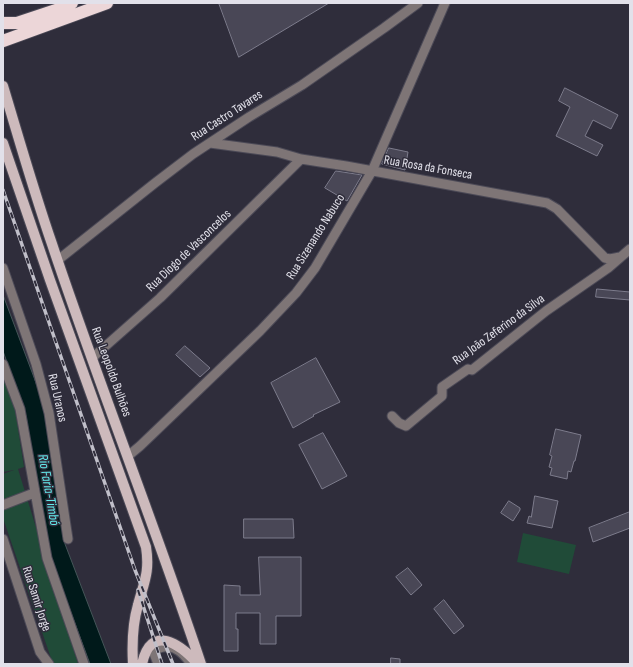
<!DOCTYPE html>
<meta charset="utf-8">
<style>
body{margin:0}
#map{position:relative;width:633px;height:667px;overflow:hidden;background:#2f2d3b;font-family:"Sofia Sans Condensed",sans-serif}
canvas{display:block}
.frame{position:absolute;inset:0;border:4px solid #e2e1ea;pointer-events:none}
</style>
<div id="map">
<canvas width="633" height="667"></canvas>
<div class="frame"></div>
</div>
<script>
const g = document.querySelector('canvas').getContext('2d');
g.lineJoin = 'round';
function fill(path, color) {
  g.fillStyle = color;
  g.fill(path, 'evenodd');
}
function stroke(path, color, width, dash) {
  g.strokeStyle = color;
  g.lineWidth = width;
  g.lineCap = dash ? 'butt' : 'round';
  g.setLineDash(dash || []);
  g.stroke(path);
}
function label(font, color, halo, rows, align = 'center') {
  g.font = font + ' "Sofia Sans Condensed",sans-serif';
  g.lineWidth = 3;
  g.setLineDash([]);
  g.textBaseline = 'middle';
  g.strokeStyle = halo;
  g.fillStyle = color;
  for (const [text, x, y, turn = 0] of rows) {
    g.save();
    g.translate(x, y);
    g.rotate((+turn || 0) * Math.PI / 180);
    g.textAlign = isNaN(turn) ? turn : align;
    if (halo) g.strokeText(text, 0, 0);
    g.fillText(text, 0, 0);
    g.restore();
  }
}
const green = new Path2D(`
 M 3,374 L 15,410 L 24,467 L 18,469 L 78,664 L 53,664 L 3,518 L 3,474 L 14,470 L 3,472 Z
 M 523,533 L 576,545 L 569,574 L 517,562 Z`);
const water = new Path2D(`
 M 3,295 L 44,404 L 65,544 L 111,664 L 90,664 L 47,548 L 26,416 L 3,351 Z`);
const building = new Path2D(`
 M 219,3 L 329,3 L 239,57 Z
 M 565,88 L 618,115 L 611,129 L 593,120 L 585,136 L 603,145 L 597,156 L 556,136 L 570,107 L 559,101 Z
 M 389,148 L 408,152 L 405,170 L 382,164 Z
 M 336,171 L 362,175 L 347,201 L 325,188 Z
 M 597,289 L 630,292 L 630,300 L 596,297 Z
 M 185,346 L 210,368 L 200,377 L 176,355 Z
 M 316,358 L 340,402 L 313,415 L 314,416 L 293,428 L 271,383 Z
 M 556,429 L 581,435 L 575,461 L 574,461 L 571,472 L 568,471 L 567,479 L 550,475 L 552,468 L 549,467 L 552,456 L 550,455 Z
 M 323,433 L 347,476 L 322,489 L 299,445 Z
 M 535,496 L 558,501 L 552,528 L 527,523 L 529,516 L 531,517 Z
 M 509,501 L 520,508 L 520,510 L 513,521 L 501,513 Z
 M 630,512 L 630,528 L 593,542 L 589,528 Z
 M 244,519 L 293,519 L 294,538 L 244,538 Z
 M 259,557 L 301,557 L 301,616 L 276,616 L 276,644 L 260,644 L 260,613 L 236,613 L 236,629 L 238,629 L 238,651 L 224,651 L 224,585 L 240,586 L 240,595 L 260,595 Z
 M 408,568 L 422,585 L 411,595 L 396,577 Z
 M 444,600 L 464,626 L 454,634 L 434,609 Z
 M 391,658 L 400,659 L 400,664 L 391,664 Z`);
const minor = new Path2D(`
 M 210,143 L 277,152 L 301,159 L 346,166 L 547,203 L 557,209 L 605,258 L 610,259 L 620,257
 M 58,260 L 155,183 L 193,154 L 249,117 L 302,85 L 384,28 L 418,3
 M 3,268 L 36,364 L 49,413 L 68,539
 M 92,358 L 160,298 L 301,159
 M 3,364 L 20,409 L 47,558 L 84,664
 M 392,416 L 399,423 L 406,426 L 442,396 L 442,387 L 468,369 L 472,370 L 546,311 L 608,268 L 630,249
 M 128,456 L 140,446 L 260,331 L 296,293 L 315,268 L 372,171 L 445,3
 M 3,505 L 34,493
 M 3,539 L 40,652 L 49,664
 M 158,664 L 153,651 C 170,641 181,650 191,664`);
const major = new Path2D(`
 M 3,86 C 19,139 34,192 52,244 C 99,385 154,523 201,664
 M 3,143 L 50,280 L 146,547 C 150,572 144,582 138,605 C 133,622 132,646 133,664
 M 142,664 C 151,623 180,644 198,664`);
const highway = new Path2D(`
 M 3,23 L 17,23 L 65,7 L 72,3
 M 3,41 L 107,3`);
const rail = new Path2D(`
 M 3,190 L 135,570 L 173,664
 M 138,590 L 162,664`);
const streetNames = [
 ["Rua Castro Tavares",227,116,-33],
 ["Rua Rosa da Fonseca",428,168,10],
 ["Rua Sizenando Nabuco",316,237,-58],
 ["Rua Diogo de Vasconcelos",189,251,-44],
 ["Rua João Zeferino da Silva",499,330,-36],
 ["Rua Leopoldo Bulhões",111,372,70],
 ["Rua Uranos",57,398,77],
 ["Rua Samir Jorge",36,599,72]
];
const waterNames = [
 ["Rio Faria-Timbó",48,490,80]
];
fill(green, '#204b38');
fill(water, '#00191a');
stroke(water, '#445558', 1);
fill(building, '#494756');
stroke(building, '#7d7c8c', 1);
stroke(minor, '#4c4a57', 11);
stroke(major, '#4c4a57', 12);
stroke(highway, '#4c4a57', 14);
stroke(minor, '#7e7576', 9);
stroke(major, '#cdbabc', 10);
stroke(highway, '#ecd6d8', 12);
stroke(rail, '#c0bfc9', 3.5);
stroke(rail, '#2f2d3b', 2, [6]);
label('13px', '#e2e1ea', '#2f2d3b', streetNames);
label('italic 14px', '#62eaec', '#2f2d3b', waterNames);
</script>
